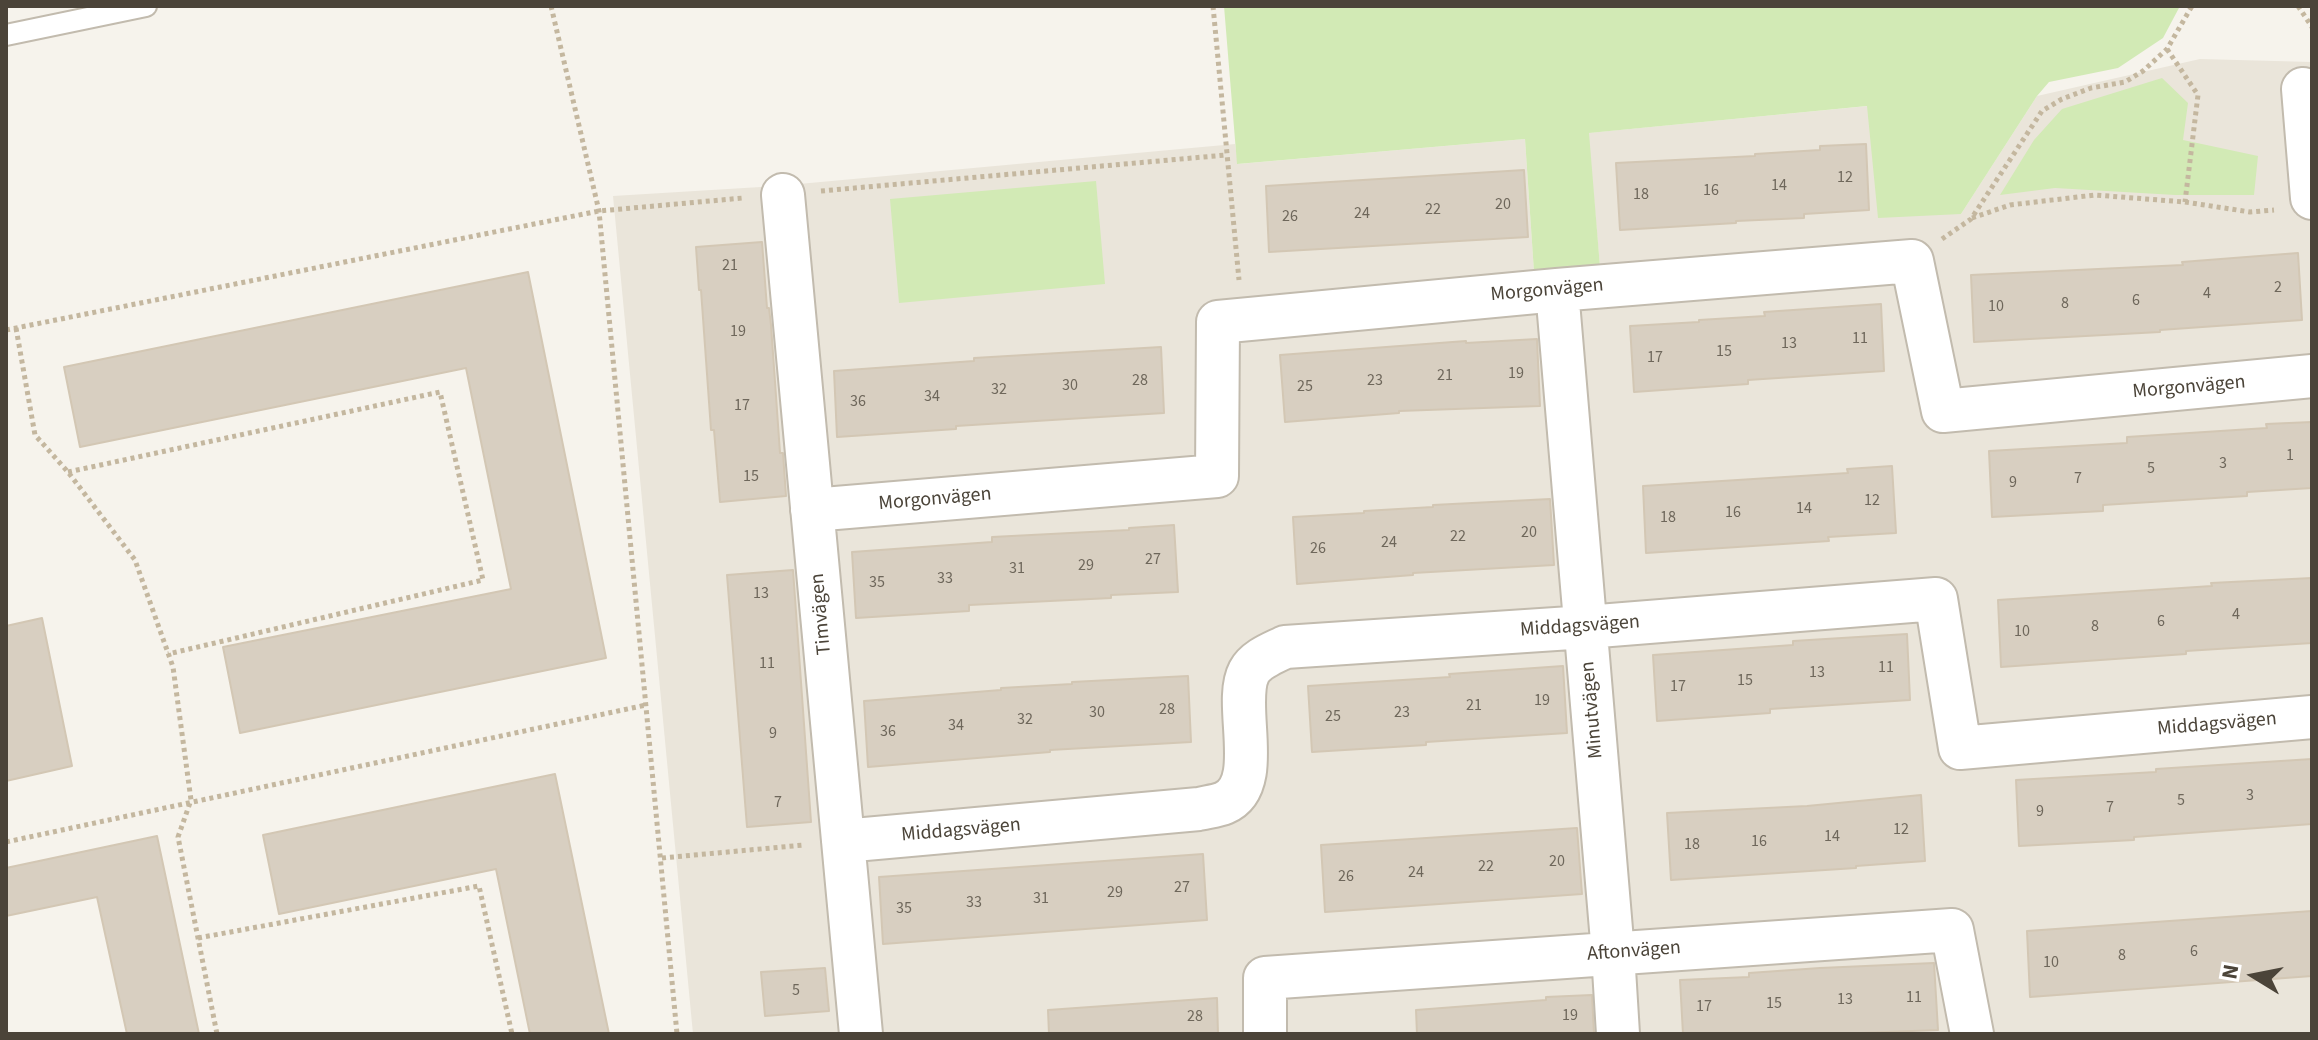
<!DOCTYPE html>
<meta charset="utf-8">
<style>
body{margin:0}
#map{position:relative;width:2318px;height:1040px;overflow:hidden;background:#f6f3ec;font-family:"Source Sans 3",sans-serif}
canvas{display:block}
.frame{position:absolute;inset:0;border:8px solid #4b4439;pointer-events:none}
.north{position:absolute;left:2214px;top:936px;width:80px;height:80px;-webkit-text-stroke:6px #fff;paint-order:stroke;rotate:280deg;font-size:22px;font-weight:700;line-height:32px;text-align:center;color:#4b4439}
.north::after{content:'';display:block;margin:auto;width:28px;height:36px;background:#4b4439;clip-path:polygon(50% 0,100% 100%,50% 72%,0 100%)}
</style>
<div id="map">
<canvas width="2318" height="1040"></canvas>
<div class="frame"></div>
<div class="north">N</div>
</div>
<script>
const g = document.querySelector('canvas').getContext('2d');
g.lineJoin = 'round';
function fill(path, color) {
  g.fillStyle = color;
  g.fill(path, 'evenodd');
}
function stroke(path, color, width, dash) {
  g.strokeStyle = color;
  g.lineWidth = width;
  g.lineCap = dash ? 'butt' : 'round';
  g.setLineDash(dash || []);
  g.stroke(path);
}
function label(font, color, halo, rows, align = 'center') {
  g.font = font + ' "Source Sans 3",sans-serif';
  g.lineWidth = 8;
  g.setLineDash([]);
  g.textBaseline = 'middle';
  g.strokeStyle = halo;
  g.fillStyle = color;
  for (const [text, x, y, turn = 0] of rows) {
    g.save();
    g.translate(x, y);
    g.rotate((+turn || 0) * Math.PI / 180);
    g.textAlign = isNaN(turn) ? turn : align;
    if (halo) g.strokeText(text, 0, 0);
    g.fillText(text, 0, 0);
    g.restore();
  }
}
const residential = new Path2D(`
 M 2200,59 L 2312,62 L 2312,1034 L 693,1034 L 613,196 L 777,186 L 1235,144 L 1238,164 L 1525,139 L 1534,272 L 1600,267 L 1588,133 L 1868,106 L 1961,214 L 2037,96 Z`);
const green = new Path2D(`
 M 1224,6 L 2180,6 L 2163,38 L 2118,68 L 2049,82 L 2037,96 L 1961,214 L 1878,218 L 1867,106 L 1589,133 L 1600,267 L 1534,272 L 1525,139 L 1237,164 Z
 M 2162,78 L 2188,103 L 2183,140 L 2258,156 L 2254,195 L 2175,195 L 2055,188 L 2000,195 L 2034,140 L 2062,109 Z
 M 1096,181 L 1105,284 L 899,303 L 890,199 Z`);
const building = new Path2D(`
 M 1866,144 L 1869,210 L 1804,214 L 1804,218 L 1736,221 L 1736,223 L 1620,230 L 1616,163 L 1755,156 L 1755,154 L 1820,150 L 1820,146 Z
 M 1524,170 L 1528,237 L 1269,252 L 1266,186 Z
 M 762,242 L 767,308 L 769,308 L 771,325 L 780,453 L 783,453 L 786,496 L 720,502 L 714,430 L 711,430 L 701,290 L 699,290 L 696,247 Z
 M 2298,253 L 2302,320 L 2160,330 L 2160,332 L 1974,342 L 1971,275 L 2183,265 L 2182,262 Z
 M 528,272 L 606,658 L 240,733 L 223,647 L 511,589 L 466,368 L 80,447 L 64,367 Z
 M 1881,304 L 1884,371 L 1748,380 L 1748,384 L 1634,392 L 1630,326 L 1699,322 L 1699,320 L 1765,316 L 1764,312 Z
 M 1537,339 L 1540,406 L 1399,411 L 1399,413 L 1285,422 L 1280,355 L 1466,341 L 1466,343 Z
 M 1161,347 L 1164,413 L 956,426 L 956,429 L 837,437 L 834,371 L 974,361 L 974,358 Z
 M 2312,422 L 2312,488 L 2247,492 L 2247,496 L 2103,505 L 2103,511 L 1992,517 L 1989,451 L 2127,443 L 2127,437 L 2267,428 L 2266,424 Z
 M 1892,466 L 1896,533 L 1828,537 L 1829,541 L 1646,553 L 1643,486 L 1848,473 L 1847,469 Z
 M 1550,499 L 1554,565 L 1413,573 L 1413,575 L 1297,584 L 1293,517 L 1364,513 L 1364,511 L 1433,507 L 1433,505 Z
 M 1174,525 L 1178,592 L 1111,595 L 1111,598 L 969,605 L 969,611 L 856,618 L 852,552 L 992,542 L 992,537 L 1129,530 L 1129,528 Z
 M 793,570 L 811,822 L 747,827 L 727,575 Z
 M 2312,578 L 2312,643 L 2186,651 L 2186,654 L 2001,667 L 1998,600 L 2212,586 L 2211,583 Z
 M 42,618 L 72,766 L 6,781 L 6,626 Z
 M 1907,634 L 1910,700 L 1770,709 L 1770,713 L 1657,721 L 1653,655 L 1793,645 L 1793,641 Z
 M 1563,666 L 1567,733 L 1426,742 L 1426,745 L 1312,752 L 1308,686 L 1450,677 L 1449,674 Z
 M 1188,676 L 1191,742 L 1050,750 L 1050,752 L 868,767 L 864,701 L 1001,690 L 1001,688 L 1072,684 L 1072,682 Z
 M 2312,759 L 2312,824 L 2134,837 L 2134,840 L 2019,846 L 2016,780 L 2156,772 L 2156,769 Z
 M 555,774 L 609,1034 L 530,1034 L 496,869 L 279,914 L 263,835 Z
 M 1921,795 L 1925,861 L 1856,866 L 1856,868 L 1671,880 L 1667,813 L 1807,806 Z
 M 1577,828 L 1582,894 L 1325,912 L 1321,845 Z
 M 157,836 L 199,1034 L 127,1034 L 97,897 L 6,916 L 6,868 Z
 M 1203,854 L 1207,920 L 883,944 L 879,877 Z
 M 2312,911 L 2312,976 L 2030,997 L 2027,931 Z
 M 1934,963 L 1938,1030 L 1835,1034 L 1683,1034 L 1680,980 L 1749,977 L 1749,973 L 1820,968 Z
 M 825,968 L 829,1011 L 765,1016 L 761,972 Z
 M 1592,995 L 1594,1034 L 1417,1034 L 1416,1010 L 1546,1000 L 1546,997 Z
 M 1217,998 L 1218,1034 L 1049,1034 L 1048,1010 Z`);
const path = new Path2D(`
 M 551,6 L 599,211 L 677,1034
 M 1213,6 L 1239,280
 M 2298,6 L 2312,27
 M 2167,49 L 2198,95 L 2185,202
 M 821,191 L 1226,155
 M 1972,218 L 2010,205 L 2095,195 L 2185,202 L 2250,212 L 2274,210
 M 1942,239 L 1971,219 L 2042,111 L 2062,99 L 2091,88 L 2125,82 L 2143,71 L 2167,49 L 2192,6
 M 16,328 L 35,435 L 68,472 L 135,560 L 173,667 L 191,800 L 178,837 L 217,1034
 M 6,330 L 599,211 L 743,198
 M 68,472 L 440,392 L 483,580 L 168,654
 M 6,842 L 646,705
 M 662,858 L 804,845
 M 198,938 L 479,886 L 512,1034`);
const lane = new Path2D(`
 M 6,35 L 146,6`);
const street = new Path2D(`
 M 2303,89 L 2312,198
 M 783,195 L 861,1034
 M 1557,290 L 1613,953 L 1618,1034
 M 812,510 L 1217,476 L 1218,322 L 1557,290 L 1912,261 L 1943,411 L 2312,376
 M 843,841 L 1199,809 C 1207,807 1217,806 1224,803 C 1266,785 1232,704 1249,672 C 1256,659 1273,653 1285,647 L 1586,627 L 1936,599 L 1960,748 L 2312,717
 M 1265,1034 L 1265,978 L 1952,930 L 1972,1034`);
const numberNames = [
 ["12",1845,178],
 ["14",1779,186],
 ["16",1711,191],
 ["18",1641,195],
 ["20",1503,205],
 ["22",1433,210],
 ["24",1362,214],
 ["26",1290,217],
 ["21",730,266],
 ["2",2278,288],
 ["4",2207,294],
 ["6",2136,301],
 ["8",2065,304],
 ["10",1996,307],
 ["19",738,332],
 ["11",1860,339],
 ["13",1789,344],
 ["15",1724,352],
 ["17",1655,358],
 ["19",1516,374],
 ["21",1445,376],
 ["28",1140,381],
 ["23",1375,381],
 ["30",1070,386],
 ["25",1305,387],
 ["32",999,390],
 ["34",932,397],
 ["36",858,402],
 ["17",742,406],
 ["1",2290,456],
 ["3",2223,464],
 ["5",2151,469],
 ["15",751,477],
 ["7",2078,479],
 ["9",2013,483],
 ["12",1872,501],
 ["14",1804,509],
 ["16",1733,513],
 ["18",1668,518],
 ["20",1529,533],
 ["22",1458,537],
 ["24",1389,543],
 ["26",1318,549],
 ["27",1153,560],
 ["29",1086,566],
 ["31",1017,569],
 ["33",945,579],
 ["35",877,583],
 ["13",761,594],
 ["4",2236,615],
 ["6",2161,622],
 ["8",2095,627],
 ["10",2022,632],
 ["11",767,664],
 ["11",1886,668],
 ["13",1817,673],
 ["15",1745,681],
 ["17",1678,687],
 ["19",1542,701],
 ["21",1474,706],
 ["28",1167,710],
 ["30",1097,713],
 ["23",1402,713],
 ["25",1333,717],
 ["32",1025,720],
 ["34",956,726],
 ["36",888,732],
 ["9",773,734],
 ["3",2250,796],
 ["5",2181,801],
 ["7",778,803],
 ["7",2110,808],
 ["9",2040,812],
 ["12",1901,830],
 ["14",1832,837],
 ["16",1759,842],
 ["18",1692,845],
 ["20",1557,862],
 ["22",1486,867],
 ["24",1416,873],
 ["26",1346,877],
 ["27",1182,888],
 ["29",1115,893],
 ["31",1041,899],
 ["33",974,903],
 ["35",904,909],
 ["6",2194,952],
 ["8",2122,956],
 ["10",2051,963],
 ["5",796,991],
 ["11",1914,998],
 ["13",1845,1000],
 ["15",1774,1004],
 ["17",1704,1007],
 ["19",1570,1016],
 ["28",1195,1017]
];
const streetNames = [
 ["Morgonvägen",1547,291,-5],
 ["Morgonvägen",2189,388,-5],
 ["Morgonvägen",935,500,-5],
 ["Timvägen",822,614,-95],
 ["Middagsvägen",1580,627,-4],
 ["Minutvägen",1593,710,-95],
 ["Middagsvägen",2217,725,-5],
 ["Middagsvägen",961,831,-5],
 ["Aftonvägen",1634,952,-4]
];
fill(residential, '#eae5da');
fill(green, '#d2eab5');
fill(building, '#d8cfc1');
stroke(building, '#d3c7b4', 2);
stroke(lane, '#c2bbae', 24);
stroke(street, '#c2bbae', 46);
stroke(path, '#c4b79f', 5, [4, 4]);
stroke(lane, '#fff', 20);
stroke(street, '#fff', 42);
label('16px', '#6e675b', null, numberNames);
label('20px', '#4b4439', '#fff', streetNames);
</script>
